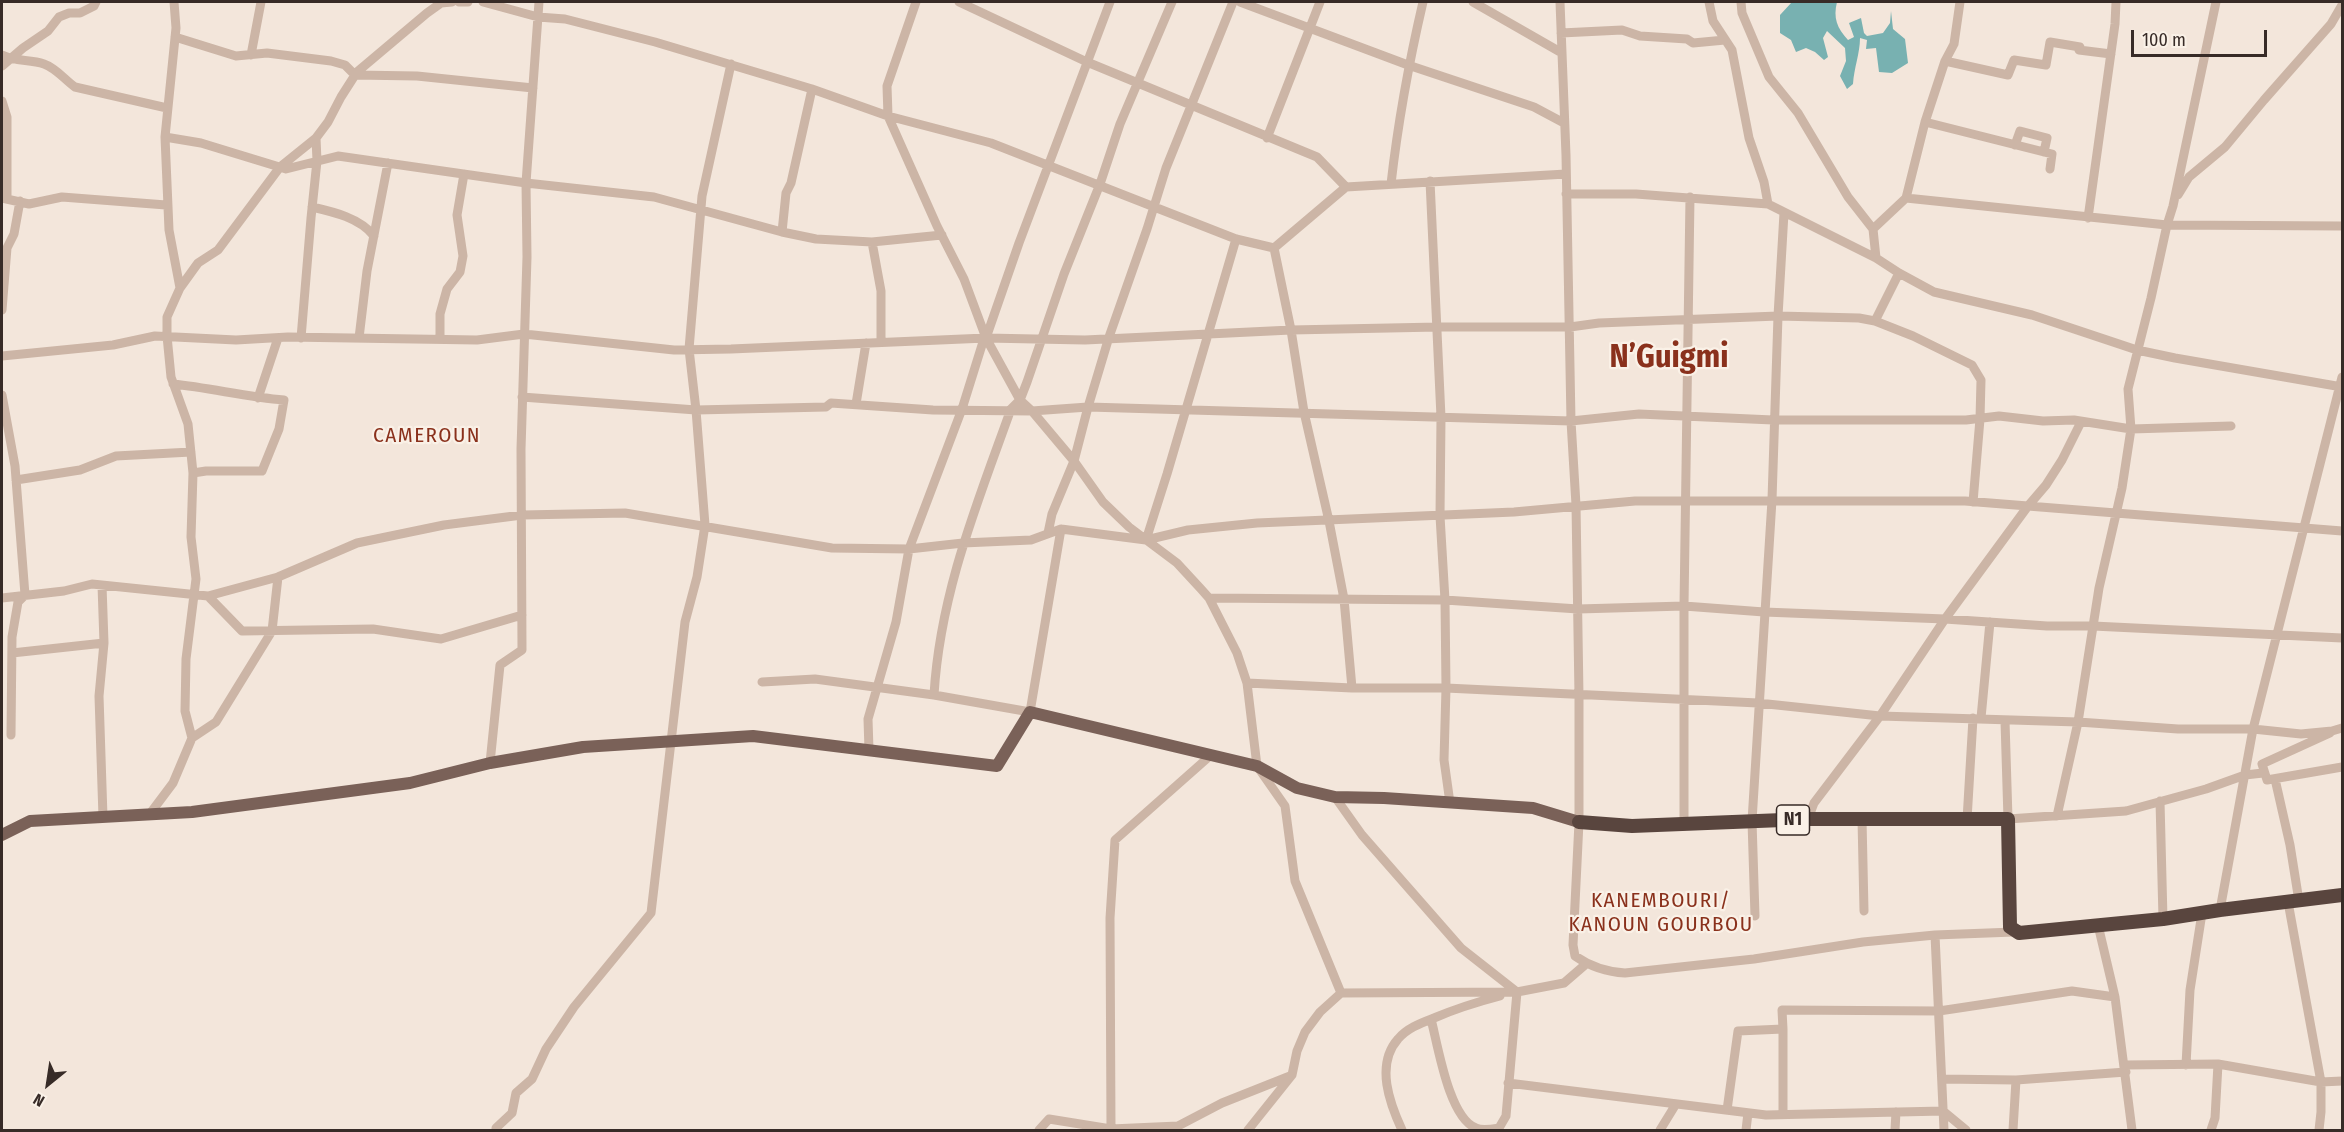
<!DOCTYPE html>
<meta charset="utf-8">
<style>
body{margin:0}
#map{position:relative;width:2344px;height:1132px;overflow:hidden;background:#f3e6db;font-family:"Fira Sans Condensed",sans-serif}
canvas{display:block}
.frame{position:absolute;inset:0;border:3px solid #372b27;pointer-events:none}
.north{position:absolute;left:18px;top:1054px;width:60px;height:60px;-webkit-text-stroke:4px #faf1e7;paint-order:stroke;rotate:210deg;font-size:16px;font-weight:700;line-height:24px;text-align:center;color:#372b27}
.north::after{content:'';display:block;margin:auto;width:21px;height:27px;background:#372b27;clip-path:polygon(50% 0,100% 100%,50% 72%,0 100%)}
.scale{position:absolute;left:2131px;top:30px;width:136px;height:27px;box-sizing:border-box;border:3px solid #372b27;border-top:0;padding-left:8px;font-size:18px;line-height:21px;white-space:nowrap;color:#372b27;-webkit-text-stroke:4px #faf1e7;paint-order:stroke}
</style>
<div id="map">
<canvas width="2344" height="1132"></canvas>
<div class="frame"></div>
<div class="north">N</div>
<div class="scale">100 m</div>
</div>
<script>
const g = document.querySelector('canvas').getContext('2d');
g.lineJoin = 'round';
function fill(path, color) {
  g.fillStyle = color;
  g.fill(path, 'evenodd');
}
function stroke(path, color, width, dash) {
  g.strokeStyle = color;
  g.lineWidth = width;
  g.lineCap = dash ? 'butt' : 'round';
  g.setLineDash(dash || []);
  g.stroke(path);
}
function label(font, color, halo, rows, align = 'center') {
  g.font = font + ' "Fira Sans Condensed",sans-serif';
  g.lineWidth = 4.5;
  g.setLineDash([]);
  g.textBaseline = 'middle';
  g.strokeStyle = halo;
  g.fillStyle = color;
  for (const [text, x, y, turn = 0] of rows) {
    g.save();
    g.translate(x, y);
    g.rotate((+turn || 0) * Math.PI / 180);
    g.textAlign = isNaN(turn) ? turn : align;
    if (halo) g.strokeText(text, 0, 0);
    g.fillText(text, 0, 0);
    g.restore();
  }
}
const water = new Path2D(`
 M 1792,2 L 1837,2 C 1833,18 1837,28 1848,40 L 1854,37 L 1849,23 L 1861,18 L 1864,33 L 1867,36 L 1883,33 L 1890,23 L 1891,11 L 1893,29 L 1905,39 L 1908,63 L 1892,73 L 1879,72 L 1876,48 L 1866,49 L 1867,40 L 1860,38 C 1860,53 1854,68 1853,84 L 1847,89 L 1840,76 L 1846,61 L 1845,48 L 1827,31 L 1823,38 L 1828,57 L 1824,60 L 1815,52 L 1806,48 L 1796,52 L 1791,40 L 1780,33 L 1780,15 Z`);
const minor = new Path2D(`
 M 174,2 L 176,28 L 165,137 L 169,230 L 180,288 L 167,317 L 167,336 L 171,377 L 188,424 L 193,473 L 191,537 L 196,579 L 186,659 L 185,711 L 192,738
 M 459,2 L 468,2
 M 483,2 L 538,17 L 565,19 L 655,42 L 812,89 L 888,116 L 991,143 L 1236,239 L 1274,248
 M 916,2 L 887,86 L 888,116 L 937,226 L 964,279 L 986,338 L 1020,400 L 1032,411 L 1074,461 L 1103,502 L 1129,527 L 1177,563 L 1201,589 L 1209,598 L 1237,653 L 1247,683 L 1257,766 L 1285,806 L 1295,881 L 1341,993
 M 959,2 L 1087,62 L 1317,157 L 1346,187
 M 1240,2 L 1408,65 L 1534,107 L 1564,123
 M 1473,2 L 1562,53
 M 1560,2 L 1566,155 L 1571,421 L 1576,505 L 1579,696 L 1579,822 L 1573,945 L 1575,956 C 1591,967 1606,972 1625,973 L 1754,959 L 1863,942 L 1935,935 L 2014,932
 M 1709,2 L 1713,21 L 1732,50 L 1749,138 L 1764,182 L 1768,204
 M 1741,2 L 1742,13 L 1769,77 L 1798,113 L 1848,197 L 1873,229
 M 1561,33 L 1622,30 L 1640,36 L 1687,39 L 1693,43 L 1725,40
 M 175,37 L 236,56 L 267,53 L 331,61 L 345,65 L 355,75 L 417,76 L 533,88
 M 2,55 C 15,62 30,59 44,64 C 56,68 65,80 75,87 L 167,108
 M 251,55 L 261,2
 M 1945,61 L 2008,75 L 2014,60 L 2046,65 L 2050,42 L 2080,47 L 2079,50 L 2111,54
 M 2,66 L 23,48 L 48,31 L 59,17 L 69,13 L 80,13 L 94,6 L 96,2
 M 2,101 L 7,117 L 7,198
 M 1925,122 L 2052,154 L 2050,169
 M 165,137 L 201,143 L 286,169 L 338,156 L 526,183 L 654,197 L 782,232 L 786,193 L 791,183 L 812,89
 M 1267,138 L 1320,2
 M 2015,145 L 2020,131 L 2047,138 L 2044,152
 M 1430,181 L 1441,417 L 1440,516 L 1445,600 L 1446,688 L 1444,760 L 1450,803
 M 1391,184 C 1398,122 1409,62 1423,2
 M 1566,194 L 1636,194 L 1768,204 L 1876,258 L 1899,273 L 1934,292 L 2032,315 L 2137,350 L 2175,358 L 2342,387
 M 2178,195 L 2189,177 L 2225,147 L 2264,100 L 2331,24 L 2342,5
 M 2,198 L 29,204 L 62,197 L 166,205
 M 1906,198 L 2167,225 L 2342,226
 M 312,207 C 334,212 360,218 374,236
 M 2088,218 L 2115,24 L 2116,2
 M 782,232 L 816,239 L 872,242 L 942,235
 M 872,242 L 881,291 L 881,342
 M 1274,248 L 1291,330 L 1304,412 L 1329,521 L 1344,599 L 1352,688
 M 1274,248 L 1346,187 L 1566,174
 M 1876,258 L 1873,229 L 1906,198 L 1925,122 L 1945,61 L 1954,44 L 1960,2
 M 180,288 L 198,263 L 218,250 L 280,167 L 316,138 L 328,122 L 341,97 L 357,72 L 427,13 L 441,3 L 452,2
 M 2,310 L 7,248 L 14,234 L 20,201
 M 1875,321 L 1899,273
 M 301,338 L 311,218 L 317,161 L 316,138
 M 359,338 L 367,271 L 388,163
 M 440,339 L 440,314 L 447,289 L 460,272 L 463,256 L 457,215 L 464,174
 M 2,356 L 113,345 L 155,336 L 236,340 L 288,337 L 477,340 L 524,334 L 674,350 L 731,349 L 986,338 L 1085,340 L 1291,330 L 1438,327 L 1570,327 L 1599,323 L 1778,316 L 1859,318 L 1875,321 L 1913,336 L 1972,365 L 1981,380 L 1980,419 L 1973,502
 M 173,384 C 211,388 247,397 284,400 L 279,429 L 262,471 L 206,471 L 193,473
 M 2,395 L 15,466 L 25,595 L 18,602 L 12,637 L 11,735
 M 522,397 L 696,410 L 826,407 L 831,403 L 933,410 L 1032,411 L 1088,407 L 1571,421 L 1639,414 L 1773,420 L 1966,420 L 1999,416 L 2043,421 L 2074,420 L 2131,429 L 2231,426
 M 258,398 L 278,338
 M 856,404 L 866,343
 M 16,480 L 80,470 L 116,456 L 191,452
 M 1048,533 L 1052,514 L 1074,461 L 1088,407 L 1109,337 L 1147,229 L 1166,168 L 1233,2
 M 1146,540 L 1167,474 L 1236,239
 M 102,585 L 104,643 L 99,696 L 103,817
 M 208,596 L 242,631 L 373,629 L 441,639 L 522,615
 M 2,598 L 64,591 L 92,584 L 208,596 L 278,577 L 357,543 L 444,525 L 522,515 L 625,513 L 832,548 L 909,549 L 963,543 L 1031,540 L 1061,529 L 1146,540 L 1188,530 L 1257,523 L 1514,512 L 1635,501 L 1965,501 L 2342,531
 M 1209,598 L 1445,600 L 1578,609 L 1684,606 L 1764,612 L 1945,619 L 2047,626 L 2093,626 L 2342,638
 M 12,653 L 104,643
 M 762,682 L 815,679 L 934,695 L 1030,712 L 1061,529
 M 1247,683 L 1352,688 L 1446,688 L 1758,703 L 1880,716 L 2078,722 L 2178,729 L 2253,729 L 2301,734 L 2332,731 L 2342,728
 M 934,695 C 940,593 977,504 1011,409 L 1020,400 L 1027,382 L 1064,274 L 1100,184 L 1120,124 L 1172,2
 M 1981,718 L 1990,622
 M 2005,721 L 2008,819 L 2126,811 L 2206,789 L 2245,775 L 2263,773
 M 2330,733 L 2262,764 L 2267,780 L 2342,767
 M 869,750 L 868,719 L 896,622 L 909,549 L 962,409 L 982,345 L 986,338 L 1019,243 L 1110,2
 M 490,763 L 500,665 L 522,650 L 521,449 L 527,257 L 526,183 L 539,2
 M 2275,779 L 2290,845 L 2299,901
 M 1335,797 L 1362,835 L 1461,948 L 1517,992 L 1564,983 L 1586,964
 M 2160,801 L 2163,919
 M 149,815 L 173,783 L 192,738 L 216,722 L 272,631 L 278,577
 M 2057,816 L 2078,722 L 2099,588 L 2122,488 L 2131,429 L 2128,389 L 2151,298 L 2167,225 L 2173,206 L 2216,2
 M 1808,819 L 1814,803 L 1880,716 L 1945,619 L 2028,506 L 2046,485 L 2062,460 L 2081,422
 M 1862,819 L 1864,911
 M 1967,820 L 1973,718
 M 1684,826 L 1684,606 L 1690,197
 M 2288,902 L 2321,1082 L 2321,1112 L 2319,1130
 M 2220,910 L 2253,729 L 2342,377
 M 1755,916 L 1752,821 L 1772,500 L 1778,316 L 1784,213
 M 2098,925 L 2115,997 L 2132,1130
 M 1935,935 L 1944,1130
 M 1431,1019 C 1438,1046 1449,1118 1476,1128 C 1482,1131 1493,1129 1499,1128 L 1506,1116 L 1517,992
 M 1783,1029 L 1783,1114
 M 2125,1065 L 2218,1064
 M 2186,1065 L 2190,990 L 2202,913
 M 1942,1079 L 2016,1080
 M 1508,1083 L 1766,1115 L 1943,1111 L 1966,1130
 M 1727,1110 L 1738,1031 L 1783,1029 L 1782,1010 L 1939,1011 L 2072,991 L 2115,997
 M 1111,1129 L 1110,918 L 1115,840 L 1211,755
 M 496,1130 L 496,1128 L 512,1113 L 516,1093 L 532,1079 L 546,1049 L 574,1007 L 651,913 L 685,622 L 697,577 L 705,525 L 696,410 L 689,349 L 702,196 L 731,64
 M 1039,1130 L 1049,1119 L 1111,1129 L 1178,1126 L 1222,1103 L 1290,1076
 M 1248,1130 L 1292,1075 L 1297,1051 L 1305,1032 L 1320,1012 L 1341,993 L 1517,992
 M 1402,1130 C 1390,1104 1375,1065 1398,1039 C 1407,1028 1421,1023 1434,1018 C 1455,1009 1477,1002 1500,996
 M 1660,1130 L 1676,1104
 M 1746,1130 L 1748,1113
 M 1895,1130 L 1896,1112
 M 2013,1130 L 2016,1080 L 2126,1072
 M 2211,1130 L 2215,1118 L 2218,1064 L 2321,1082 L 2342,1081`);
const major = new Path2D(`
 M 2,835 L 30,821 L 192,812 L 410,783 L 490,763 L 583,747 L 753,736 L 997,766 L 1030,712 L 1257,766 L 1297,788 L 1335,797 L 1384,798 L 1533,808 L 1579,822`);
const highway = new Path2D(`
 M 1579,822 L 1632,826 L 1808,819 L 2008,819 L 2010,927 L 2019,933 L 2163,919 L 2220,910 L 2342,895`);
const shields = [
 [1793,820,33]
];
const shieldNames = [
 ["N1",1793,820]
];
const neighbourhoodNames = [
 ["CAMEROUN",427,436],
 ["KANEMBOURI/",1661,901],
 ["KANOUN GOURBOU",1661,925]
];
const townNames = [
 ["N’Guigmi",1669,358]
];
fill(water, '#78b1b1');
stroke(minor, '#ccb5a6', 9);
stroke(major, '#7a6158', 12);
stroke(highway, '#59453e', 14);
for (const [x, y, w] of shields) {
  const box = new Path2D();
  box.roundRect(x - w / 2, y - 15, w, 30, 4.5);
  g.fillStyle = '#faf1e7';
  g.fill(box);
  stroke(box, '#372b27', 1.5);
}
label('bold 18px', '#372b27', null, shieldNames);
g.letterSpacing = '1.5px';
label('21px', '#8a311c', '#faf1e7', neighbourhoodNames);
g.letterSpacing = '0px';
label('bold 32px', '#8a311c', '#faf1e7', townNames);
</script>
